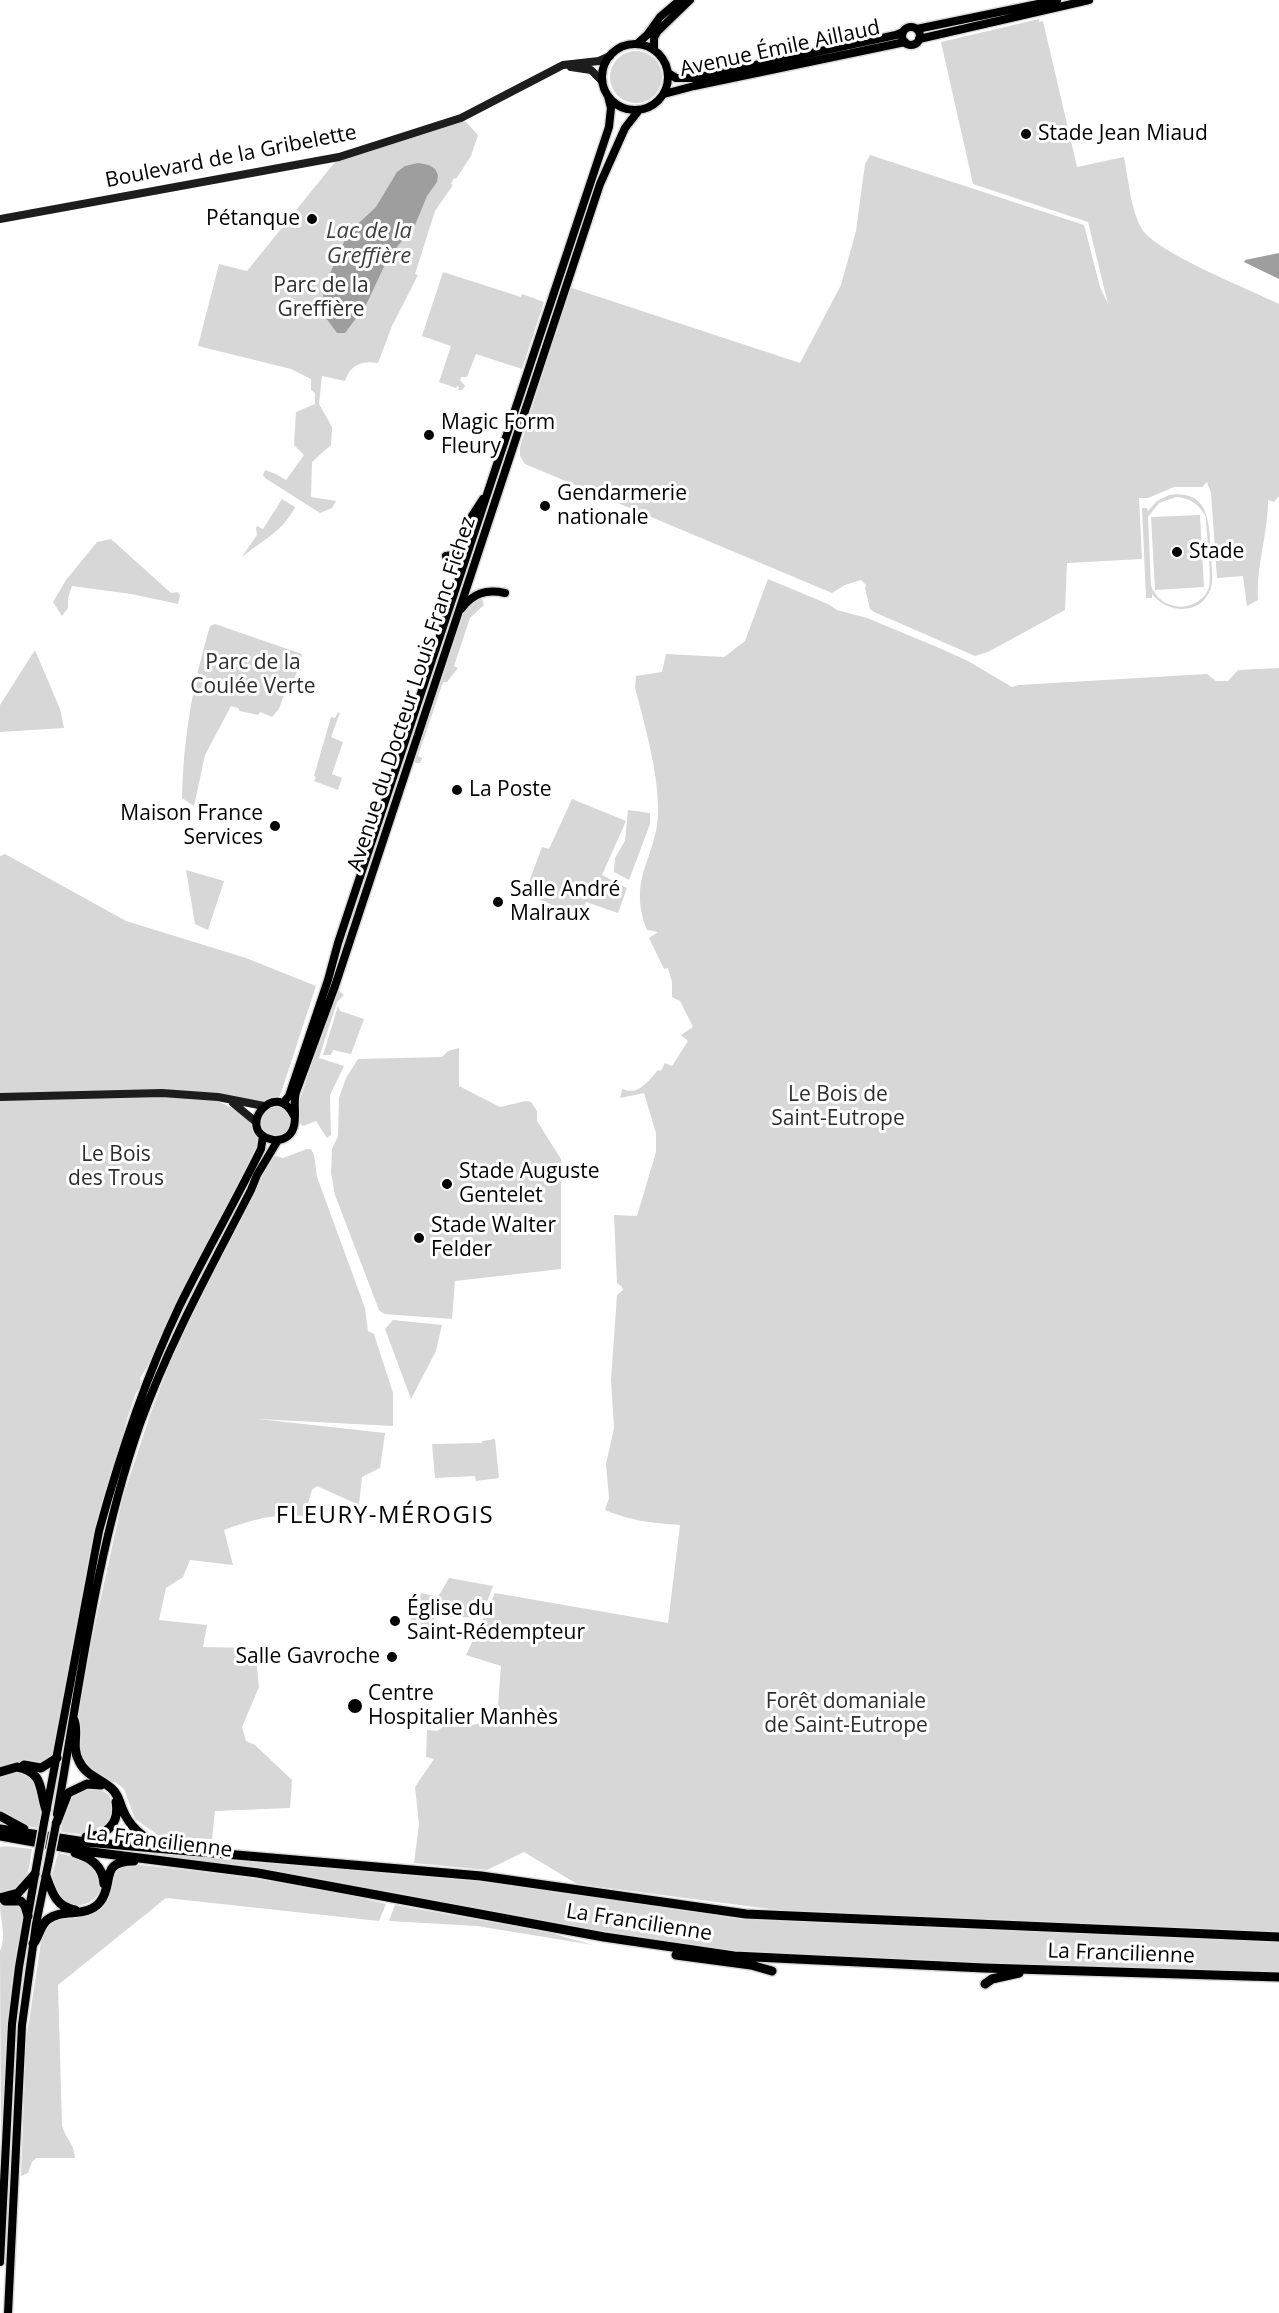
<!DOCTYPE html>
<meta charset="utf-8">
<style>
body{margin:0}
canvas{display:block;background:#fff}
</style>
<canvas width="1279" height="2313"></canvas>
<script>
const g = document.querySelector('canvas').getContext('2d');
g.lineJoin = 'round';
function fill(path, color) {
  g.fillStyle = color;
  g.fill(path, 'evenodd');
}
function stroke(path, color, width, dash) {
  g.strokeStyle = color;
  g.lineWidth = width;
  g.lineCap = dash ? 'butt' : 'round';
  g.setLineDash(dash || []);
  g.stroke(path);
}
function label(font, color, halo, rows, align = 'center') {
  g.font = font + ' "Open Sans",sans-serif';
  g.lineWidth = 6;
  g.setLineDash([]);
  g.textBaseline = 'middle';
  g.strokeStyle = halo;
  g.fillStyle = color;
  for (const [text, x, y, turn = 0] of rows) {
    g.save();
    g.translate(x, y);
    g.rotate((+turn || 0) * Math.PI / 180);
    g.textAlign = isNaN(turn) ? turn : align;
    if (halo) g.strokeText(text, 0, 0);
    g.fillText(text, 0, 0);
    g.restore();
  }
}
const green = new Path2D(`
 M 1039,19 L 1039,22 L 1043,21 L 1077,167 L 1124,157 C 1128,178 1131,211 1142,229 C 1155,252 1251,290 1279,304 L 1279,496 L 1274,502 L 1268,500 C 1268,534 1256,566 1258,600 L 1247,606 L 1243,576 L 1217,578 L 1211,493 L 1207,482 L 1202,487 L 1174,487 L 1148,498 L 1139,498 L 1142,559 L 1067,563 L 1065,610 L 988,652 L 975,656 L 874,612 L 870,609 L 865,588 L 866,585 L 861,580 L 845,585 L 832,593 L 525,464 L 520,456 L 520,447 L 569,287 L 800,363 L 841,285 L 856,231 L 865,164 L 870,155 L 1084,225 L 1100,287 L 1108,304 L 1088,222 L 973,184 L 941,42 Z
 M610 77a26 26 0 1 1 52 0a26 26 0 1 1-52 0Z
 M 465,121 L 478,135 L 471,156 L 456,179 L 454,178 L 451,184 L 453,185 L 435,211 L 415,274 L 418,275 L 392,326 L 378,363 C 362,360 350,365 345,381 L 322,376 L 319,404 L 332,427 L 331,445 L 312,462 L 311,497 L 336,501 L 332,508 L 320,513 L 265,478 L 263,475 L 265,470 L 276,474 L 286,480 L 304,455 L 294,445 L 296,412 L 315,404 L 315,393 L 311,390 L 311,379 L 291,369 L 198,346 L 219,264 L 247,271 L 335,162 Z
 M 443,272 L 521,297 L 522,294 L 544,302 L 522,369 L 476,354 L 467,377 L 461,377 L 460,380 L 465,386 L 462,390 L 458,390 L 459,387 L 457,386 L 456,388 L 439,382 L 451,346 L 422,336 Z
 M 1169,495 C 1211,489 1209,525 1211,555 C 1211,565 1214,578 1211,587 C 1203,616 1167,614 1152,594 L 1152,598 L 1146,598 L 1142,508 L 1147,508 L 1148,511 L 1157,501 ZM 1176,497 C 1190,498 1199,504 1206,517 C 1206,532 1212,574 1209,587 C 1205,601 1188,609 1175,606 C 1163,604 1155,596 1151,586 L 1148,517 L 1159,503 Z
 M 282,499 L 295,507 C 282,533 262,540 241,558 L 257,535 L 256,528 L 257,526 L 263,529 Z
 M 1200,515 L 1204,587 L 1155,590 L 1151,517 Z
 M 111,539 L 171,593 L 177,592 L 180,595 L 178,604 L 131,594 L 72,586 L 68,598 L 68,608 L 62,616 L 53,602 L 66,580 L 97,542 Z
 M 768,579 L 828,604 L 837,610 L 867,618 L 937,647 L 968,661 L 1012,687 L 1019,685 L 1207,674 L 1216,681 L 1228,681 L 1238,670 L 1279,668 L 1279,1934 L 809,1914 L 577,1884 L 524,1852 L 487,1870 L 414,1863 L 419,1824 L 415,1787 L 434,1759 L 426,1757 L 427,1730 L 437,1731 L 444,1726 L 464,1727 L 497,1719 L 501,1666 L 466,1655 L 495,1593 L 668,1623 L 680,1525 C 651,1523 632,1521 605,1510 L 609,1498 L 606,1464 L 614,1428 L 611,1380 L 617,1295 L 623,1290 L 622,1287 L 617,1283 L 614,1215 L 637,1216 L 656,1152 L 656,1133 L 644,1093 L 620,1098 L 622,1089 C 639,1096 647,1082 658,1070 L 661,1071 L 665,1063 L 672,1066 L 688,1041 L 681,1035 L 693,1027 L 680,1001 L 672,997 L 672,982 L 668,968 L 664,969 L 649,938 L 658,932 L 647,930 C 627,878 656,860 658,814 C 659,772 645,728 635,687 L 636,676 L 662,672 L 666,654 L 724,657 L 745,641 Z
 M 481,596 L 484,605 L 470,618 L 454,666 L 458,668 L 447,682 L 443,682 L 418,756 L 422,758 L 420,763 L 416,763 L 414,761 L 464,608 Z
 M 215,624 L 302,654 L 290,693 L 285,692 L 279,709 L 272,717 L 260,712 L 258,715 L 240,711 L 238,708 L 231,706 L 205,755 L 194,806 L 182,798 C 183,739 193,683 210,626 Z
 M 35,650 L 60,709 L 64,728 L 0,732 L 0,705 Z
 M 338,712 L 340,713 L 331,737 L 343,742 L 332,774 L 342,778 L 338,790 L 314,781 L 316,777 L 314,776 L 331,717 L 335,718 Z
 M 572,799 L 626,821 L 602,875 L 627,888 L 618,913 L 586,902 L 580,917 L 525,893 L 542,847 L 549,849 Z
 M 628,810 L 650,813 L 650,824 L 629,880 L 614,872 L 615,858 L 625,841 Z
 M 5,854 L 126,921 L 246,958 L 316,986 L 280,1096 L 262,1103 L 218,1095 L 217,1101 C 236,1109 259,1120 258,1144 L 180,1295 L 146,1369 L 140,1378 L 141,1386 L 136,1393 L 128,1416 L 97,1530 L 51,1761 L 47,1766 L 15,1764 L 0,1768 L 0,856 Z
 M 186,870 L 224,881 L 208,930 L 195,924 Z
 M 339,990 L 344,995 L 337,1002 L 319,1058 L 344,1066 L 330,1095 L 331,1135 L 327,1138 L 316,1121 L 303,1126 L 299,1123 L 297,1108 L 336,992 Z
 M 338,1006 L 340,1011 L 364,1019 L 351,1054 L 333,1050 L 331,1055 L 323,1055 Z
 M 459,1048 L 459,1086 L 500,1107 L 526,1101 L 531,1102 L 537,1111 L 537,1121 L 561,1159 L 561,1269 L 455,1281 L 452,1319 L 384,1314 L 379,1310 L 335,1195 L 331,1173 L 332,1149 L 338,1136 L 339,1098 L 346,1078 L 358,1059 L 442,1057 L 448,1051 Z
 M261 1122a15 15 0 1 1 30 0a15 15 0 1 1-30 0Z
 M 307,1149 L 311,1149 L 314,1155 L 317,1177 L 365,1308 L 368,1331 L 374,1334 L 393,1393 L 393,1426 L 258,1419 L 385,1433 L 380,1468 L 362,1477 L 359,1505 L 317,1486 L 312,1490 L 304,1516 C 271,1514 255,1519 224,1530 L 233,1565 L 190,1560 L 183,1577 L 166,1588 L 159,1620 L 207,1625 L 203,1647 L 255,1648 L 259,1687 L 242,1727 L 246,1741 L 255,1745 L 292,1780 L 290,1808 L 215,1811 L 212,1839 L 161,1837 L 135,1819 L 124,1789 L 115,1782 L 108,1785 L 82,1767 L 74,1720 L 123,1497 L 150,1415 L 175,1349 L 273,1155 L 283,1158 Z
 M 393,1320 L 442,1325 L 436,1351 L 411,1399 L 385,1329 Z
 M 495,1439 L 499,1478 L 476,1481 L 475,1476 L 435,1478 L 432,1444 L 482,1443 L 482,1441 Z
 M 449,1578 L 493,1586 L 481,1618 L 437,1616 L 432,1621 L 431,1632 L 406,1629 L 419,1604 L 421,1593 L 438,1597 Z
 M 13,1770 C 19,1772 26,1773 31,1777 C 45,1787 41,1813 38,1828 L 25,1826 L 0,1811 L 0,1776 Z
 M 80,1788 C 100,1788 110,1789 115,1810 L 107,1828 L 88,1835 L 61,1832 C 64,1814 65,1799 80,1788 Z
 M 5,1846 L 32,1849 C 28,1876 28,1886 0,1895 L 0,1847 Z
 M 126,1849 L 499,1881 L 751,1917 L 1279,1940 L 1279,1974 L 850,1960 L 699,1948 L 612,1935 L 247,1868 L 126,1852 Z
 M 58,1853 C 88,1860 90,1856 102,1885 C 94,1914 56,1911 52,1882 C 51,1873 56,1862 58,1853 Z
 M 131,1864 C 217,1873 302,1883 386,1904 L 379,1921 L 166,1898 L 58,1985 L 62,2125 C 65,2139 74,2142 75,2158 L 36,2158 L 32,2162 L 28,2173 L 21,2176 L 26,2041 L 42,1936 C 53,1913 68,1917 90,1914 L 116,1869 Z
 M 0,1904 L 19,1905 L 23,1913 L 7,2030 L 1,2174 L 0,1951 C 7,1936 0,1921 0,1904 Z
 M 395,1905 L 551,1933 L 593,1945 L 477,1926 L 389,1921 Z`);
const water = new Path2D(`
 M 418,163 L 429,165 L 435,169 L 438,175 L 437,182 L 427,196 L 415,225 L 388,258 L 366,305 L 345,333 L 337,333 L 326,318 L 323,296 L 328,278 L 348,233 L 376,207 L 397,172 L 405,166 Z
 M 1279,253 L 1279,279 L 1244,262 L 1245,260 Z`);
const secondary = new Path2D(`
 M 571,67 L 591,70 L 602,81
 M 0,219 L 339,157 L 461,118 L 563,65 L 599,61 L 610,56
 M 0,1097 L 162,1093 L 218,1097 L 264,1106
 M 233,1103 L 256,1122`);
const primary = new Path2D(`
 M902 36a9 9 0 1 1 18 0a9 9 0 1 1-18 0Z
 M 917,29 L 1057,0
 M 919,39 L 1089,0
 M 637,44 L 647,35 L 660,17 L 680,0
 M602 77a33 33 0 1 1 66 0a33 33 0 1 1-66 0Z
 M 654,50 L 654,38 L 657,32 L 690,0
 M 668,73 L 676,78 L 695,78 L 896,35 L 903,32
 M 664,94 L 694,86 L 905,42
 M 446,556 L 458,554 L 472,516 L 483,499
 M 461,609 C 473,593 486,589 505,593
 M 283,1103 L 289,1096 L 328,980 L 338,943 L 609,127 L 611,108 L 608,96
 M 294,1116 C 276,1077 235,1129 270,1139 C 276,1141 283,1140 288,1136 C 300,1126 292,1106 296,1092 L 335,986 L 600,184 L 625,128 L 639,110
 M 57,1814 C 80,1684 96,1550 140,1424 C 169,1343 212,1266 251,1190 L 257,1175 L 278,1140
 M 44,1823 L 99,1531 C 120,1454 145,1379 179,1307 C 205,1254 235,1202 261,1149 L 263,1136
 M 0,2262 L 12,2024 L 19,1967 L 38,1857
 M 8,2313 L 22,2025 L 36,1924 L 49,1860`);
const highway = new Path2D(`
 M 74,1720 C 79,1733 71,1746 79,1761 C 86,1776 100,1778 111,1788 C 117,1793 119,1800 122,1808 C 129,1826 143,1840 162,1844
 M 24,1765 L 41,1768 L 57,1758
 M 0,1772 L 17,1767 C 44,1772 39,1789 46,1810
 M 0,1816 L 24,1829
 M 56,1824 L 68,1793 L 87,1784 L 101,1785
 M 0,1829 L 85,1842 L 481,1876 L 746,1914 L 1279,1937
 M 0,1836 L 84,1851 L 258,1873 L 604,1937 L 734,1956 L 984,1968 L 1279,1977
 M 86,1837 C 106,1837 120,1823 116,1802
 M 75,1853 C 91,1858 103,1866 104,1884
 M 46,1876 C 52,1892 56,1907 75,1910
 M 0,1898 L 18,1893 L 35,1874
 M 5,1901 L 21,1901 L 25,1906 L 28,1916
 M 33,1944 C 39,1937 40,1926 47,1920 C 63,1907 86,1919 100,1902 C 115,1884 98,1861 134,1861
 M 676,1955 L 751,1965 L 772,1971
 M 985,1984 L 992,1979 L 1019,1973`);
const primaryBridge = new Path2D(`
 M 38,1857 L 44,1823
 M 49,1860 L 56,1824`);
const markers = [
 [1026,134,6,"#000"],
 [312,219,6,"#000"],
 [429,435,6,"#000"],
 [545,506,6,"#000"],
 [1177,552,6,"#000"],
 [457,790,6,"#000"],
 [275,826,6,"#000"],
 [498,902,6,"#000"],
 [447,1184,6,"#000"],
 [419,1238,6,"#000"],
 [395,1621,6,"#000"],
 [392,1657,6,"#000"],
 [355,1706,8,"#000"]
];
const streetNames = [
 ["Avenue Émile Aillaud",780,49,-12],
 ["Boulevard de la Gribelette",231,157,-11],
 ["Avenue du Docteur Louis Franc Fichez",412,694,-72],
 ["La Francilienne",159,1842,7],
 ["La Francilienne",639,1923,9],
 ["La Francilienne",1121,1954,2]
];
const poiNames = [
 ["Stade Jean Miaud",1038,134],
 ["Pétanque",300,219,"right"],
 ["Magic Form",441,423],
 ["Fleury",441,447],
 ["Gendarmerie",557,494],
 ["nationale",557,518],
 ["Stade",1189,552],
 ["La Poste",469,790],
 ["Maison France",263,814,"right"],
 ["Services",263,838,"right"],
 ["Salle André",510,890],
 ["Malraux",510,914],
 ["Stade Auguste",459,1172],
 ["Gentelet",459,1196],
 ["Stade Walter",431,1226],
 ["Felder",431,1250],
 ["Église du",407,1609],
 ["Saint-Rédempteur",407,1633],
 ["Salle Gavroche",380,1657,"right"],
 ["Centre",368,1694],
 ["Hospitalier Manhès",368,1718]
];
const parkNames = [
 ["Parc de la",321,286],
 ["Greffière",321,310],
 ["Parc de la",253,663],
 ["Coulée Verte",253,687],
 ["Le Bois de",838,1095],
 ["Saint-Eutrope",838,1119],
 ["Le Bois",116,1155],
 ["des Trous",116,1179],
 ["Forêt domaniale",846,1702],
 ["de Saint-Eutrope",846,1726]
];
const waterNames = [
 ["Lac de la",369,232],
 ["Greffière",369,257]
];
const quarterNames = [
 ["FLEURY-MÉROGIS",385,1516]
];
fill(green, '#d7d7d7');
fill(water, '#9e9e9e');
stroke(primary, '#dbdbdb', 11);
stroke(highway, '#dbdbdb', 12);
stroke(secondary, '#1d1d1d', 8);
stroke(primary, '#000', 8);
stroke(highway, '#000', 9);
stroke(primaryBridge, '#dbdbdb', 11, []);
stroke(primaryBridge, '#000', 8);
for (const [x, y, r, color] of markers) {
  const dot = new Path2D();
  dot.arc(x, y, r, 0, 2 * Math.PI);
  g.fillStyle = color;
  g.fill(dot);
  stroke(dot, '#fff', 2);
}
label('21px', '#000', '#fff', streetNames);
label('21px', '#000', '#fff', poiNames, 'left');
label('21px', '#2e2e2e', '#fff', parkNames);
label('italic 22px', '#3f3f3f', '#fff', waterNames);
g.letterSpacing = '1.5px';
label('24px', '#000', '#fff', quarterNames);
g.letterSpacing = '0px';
</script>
